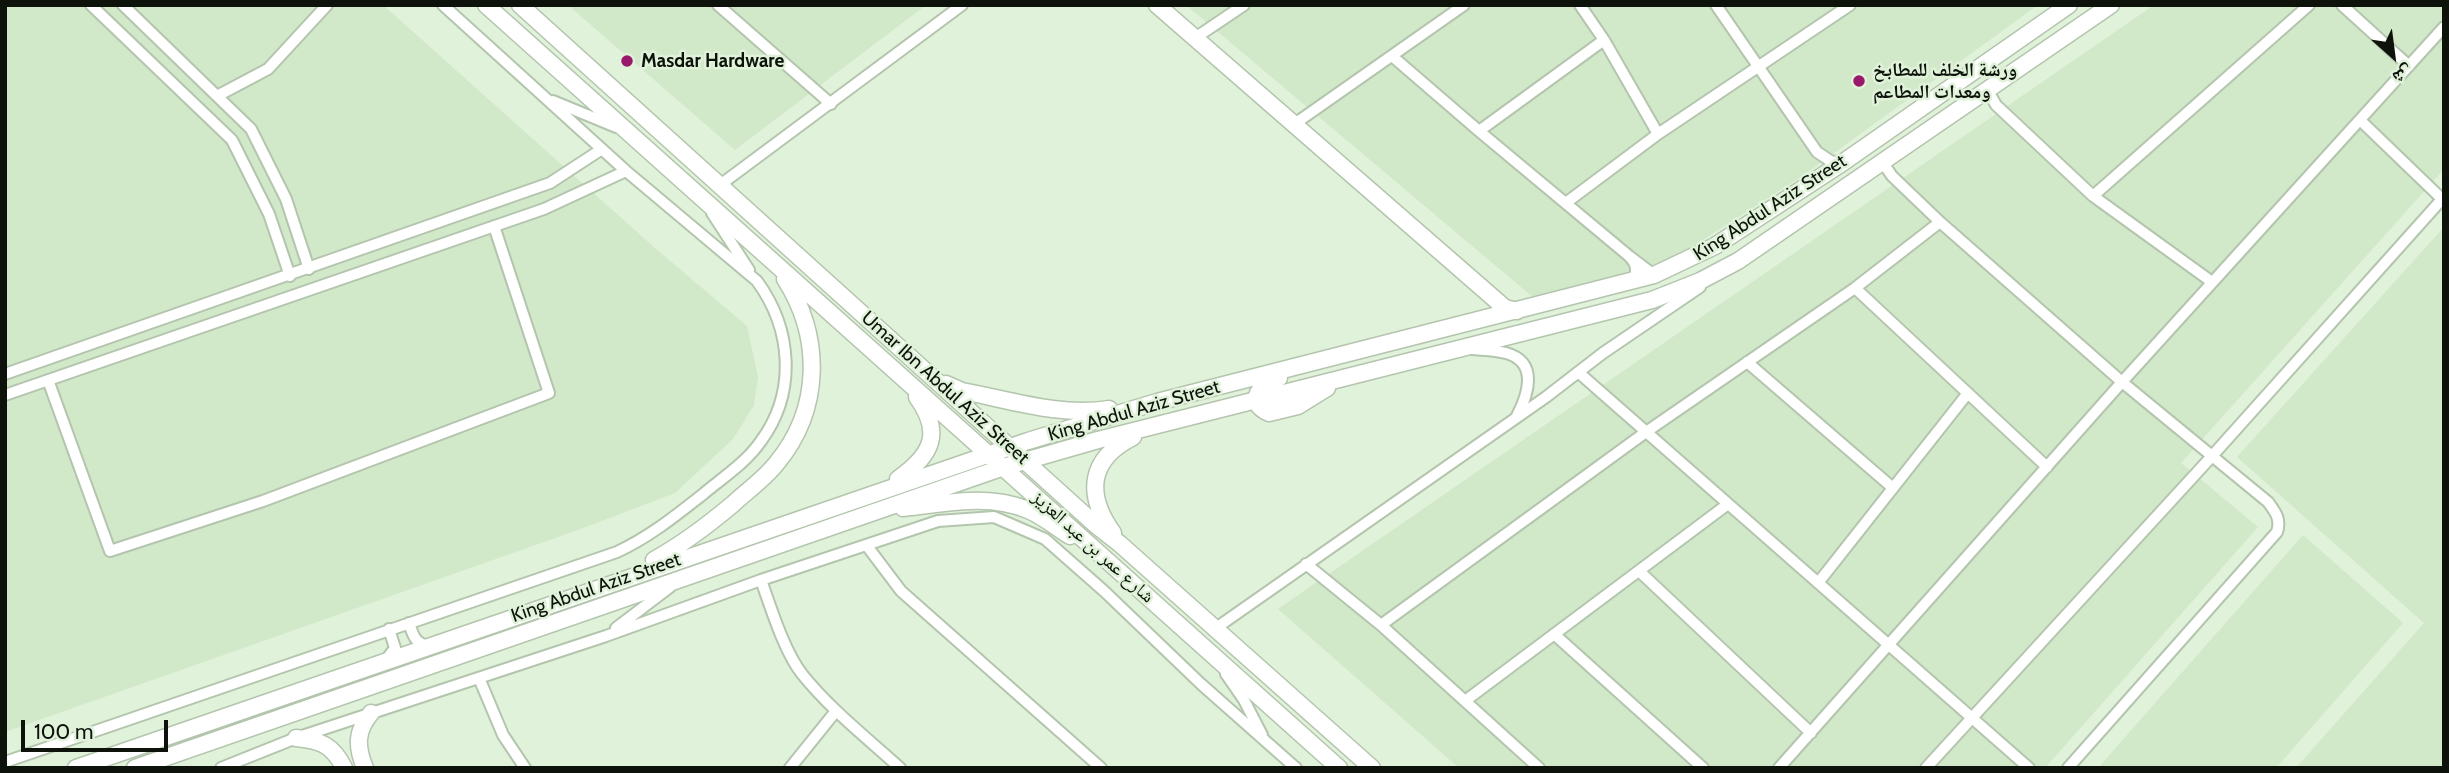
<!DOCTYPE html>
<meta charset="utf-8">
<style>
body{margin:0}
#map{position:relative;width:2449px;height:773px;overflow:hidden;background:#e0f2d9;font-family:Cabin,"Noto Naskh Arabic",sans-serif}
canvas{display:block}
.frame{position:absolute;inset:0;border:7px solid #0d130b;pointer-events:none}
.north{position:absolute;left:2358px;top:21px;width:70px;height:70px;-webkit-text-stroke:5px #e0f2d9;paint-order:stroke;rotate:152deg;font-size:19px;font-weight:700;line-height:28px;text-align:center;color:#0d130b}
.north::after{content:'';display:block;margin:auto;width:24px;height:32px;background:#0d130b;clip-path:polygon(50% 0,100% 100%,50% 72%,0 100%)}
.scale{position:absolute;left:21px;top:720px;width:147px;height:32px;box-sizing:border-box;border:4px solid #0d130b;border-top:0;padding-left:9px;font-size:21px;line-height:24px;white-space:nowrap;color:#0d130b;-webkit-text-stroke:5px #e0f2d9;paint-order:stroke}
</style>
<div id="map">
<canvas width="2449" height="773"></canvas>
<div class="frame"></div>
<div class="north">ش</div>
<div class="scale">100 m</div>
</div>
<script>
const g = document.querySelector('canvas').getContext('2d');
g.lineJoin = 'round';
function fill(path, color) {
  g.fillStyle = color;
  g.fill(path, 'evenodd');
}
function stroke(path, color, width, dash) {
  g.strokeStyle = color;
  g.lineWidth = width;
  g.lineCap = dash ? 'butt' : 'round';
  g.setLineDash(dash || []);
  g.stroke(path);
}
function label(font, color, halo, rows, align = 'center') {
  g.font = font + ' Cabin,"Noto Naskh Arabic",sans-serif';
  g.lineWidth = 5;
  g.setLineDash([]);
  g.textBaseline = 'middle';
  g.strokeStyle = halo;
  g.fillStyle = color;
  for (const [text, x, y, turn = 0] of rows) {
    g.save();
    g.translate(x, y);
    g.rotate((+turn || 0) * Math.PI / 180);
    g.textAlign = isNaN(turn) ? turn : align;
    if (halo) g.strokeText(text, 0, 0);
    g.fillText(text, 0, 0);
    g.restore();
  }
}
const built = new Path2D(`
 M 5,5 L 383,5 L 656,249 L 747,326 L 758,377 L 754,405 L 733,439 L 675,493 L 578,530 L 5,732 Z
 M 568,5 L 926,5 L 735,150 Z
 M 1186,5 L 2038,5 L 1801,177 L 1676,257 L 1614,278 L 1534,298 Z
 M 2154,5 L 2444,5 L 2444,169 L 2181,463 L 2258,527 L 2045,768 L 1459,768 L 1278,609 Z
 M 2444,227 L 2444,768 L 2296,768 L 2424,623 L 2237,457 Z
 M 2303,535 L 2403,623 L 2276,768 L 2098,768 Z`);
const street = new Path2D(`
 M 91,5 L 232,140 L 269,214 L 290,276
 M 123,5 L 251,129 L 286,199 L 309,269
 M 718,5 L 831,104
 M 1580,5 L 1604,40
 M 1716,5 L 1817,152 L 1832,162 L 1843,161
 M 2342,5 L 2409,66
 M 1195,38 L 1244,5
 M 1392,56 L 1479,131 L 1629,256
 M 1988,91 L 1996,105 L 2093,196 L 2212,282
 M 217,96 L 268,69 L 327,5
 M 553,101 L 616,127
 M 2360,120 L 2442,199
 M 1293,125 L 1464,5
 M 1479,131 L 1604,40 L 1658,134
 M 1883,163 L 1892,176 L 1940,222 L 2122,382 L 2268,502 C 2276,513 2281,519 2277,532 L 2068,768
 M 720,185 L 962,5
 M 2093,196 L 2309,5
 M 1567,202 L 1658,134 L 1850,5
 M 712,213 L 749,270
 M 1629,282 C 1639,275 1638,265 1629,256 L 1654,275
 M 1855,288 L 2047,467
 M 1472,349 C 1483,350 1495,350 1506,353 C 1539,362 1528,395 1517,416
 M 1747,362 L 1893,488
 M 1578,372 L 2029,768
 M 5,374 L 550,183 L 602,149
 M 48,380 L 110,551 L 263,501 L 549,393 L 494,226
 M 5,395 L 544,209 L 626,171
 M 867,546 L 901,591 L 1101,768
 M 1306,564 L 1381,625 L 1539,768
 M 1639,571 L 1811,733
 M 761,580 C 771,608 784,651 802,674 C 830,709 867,738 900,768
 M 1818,583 L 1968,393
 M 409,623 C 413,635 415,644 429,646
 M 1381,625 L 1646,432 L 1855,288 L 1940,222
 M 616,628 L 670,587
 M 1216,628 L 1546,397 L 1603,353 L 1700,287
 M 1554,634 L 1703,768
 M 386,660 L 395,648 L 389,629
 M 1226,674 L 1244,700 L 1262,735
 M 479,678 L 503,735 L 525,768
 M 1465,701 L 1728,504
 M 5,762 L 617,552 C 649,537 674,517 702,495 C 722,478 746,463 761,441 C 797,392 792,329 757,281 L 626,171 L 443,5
 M 221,768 L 296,738 L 606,636 L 761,580 L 938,521 L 994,517 L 1045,539 L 1104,591 L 1201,684 L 1296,768
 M 790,768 L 836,711
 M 1779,768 L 2122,382 L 2444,27
 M 1926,768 L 2213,455 L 2444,197`);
const secondary = new Path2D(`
 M 486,5 L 1339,768
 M 520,5 L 1097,526 L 1120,544 L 1372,768
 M 1157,5 L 1505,308 L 1517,311
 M 1279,378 C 1261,383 1244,402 1269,413 L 1298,406 L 1327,388
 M 946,384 L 962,391 C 1010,400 1061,417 1109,409
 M 898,479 C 932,455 943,433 917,397
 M 903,508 C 946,504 986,493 1028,510 C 1043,516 1057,528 1070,536
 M 1113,533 C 1085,494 1089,459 1133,437
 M 654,560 C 683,544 708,525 733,504 C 747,491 764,479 776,464 C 822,409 822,337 785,279
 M 296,738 C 320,740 333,745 344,768
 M 76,768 L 1028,441 L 1157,402 L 1654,275 L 1715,246 L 1845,161 L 2069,5
 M 135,768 L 1004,467 L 1098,440 L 1652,300 L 1700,281 L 1738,261 L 2111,5
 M 365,768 C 356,746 356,731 371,713`);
const markers = [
 [627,61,7,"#9a186c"],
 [1859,81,7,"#9a186c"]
];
const poiNames = [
 ["Masdar Hardware",641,61],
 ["ورشة الخلف للمطابخ",1873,70],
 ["ومعدات المطاعم",1873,92]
];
const streetNames = [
 ["King Abdul Aziz Street",1770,208,-33],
 ["Umar Ibn Abdul Aziz Street",945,388,42],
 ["King Abdul Aziz Street",1134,411,-16],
 ["شارع عمر بن عبد العزيز",1093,547,42],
 ["King Abdul Aziz Street",596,588,-19]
];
fill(built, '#d1e8c9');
stroke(street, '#b4c5ae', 14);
stroke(secondary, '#b4c5ae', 19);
stroke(street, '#fff', 10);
stroke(secondary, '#fff', 16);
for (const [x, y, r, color] of markers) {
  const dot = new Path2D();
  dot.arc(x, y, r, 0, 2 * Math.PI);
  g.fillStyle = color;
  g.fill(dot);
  stroke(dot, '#e0f2d9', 2.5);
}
label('bold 19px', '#0d130b', '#e0f2d9', poiNames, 'left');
label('19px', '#0d130b', '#e0f2d9', streetNames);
</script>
